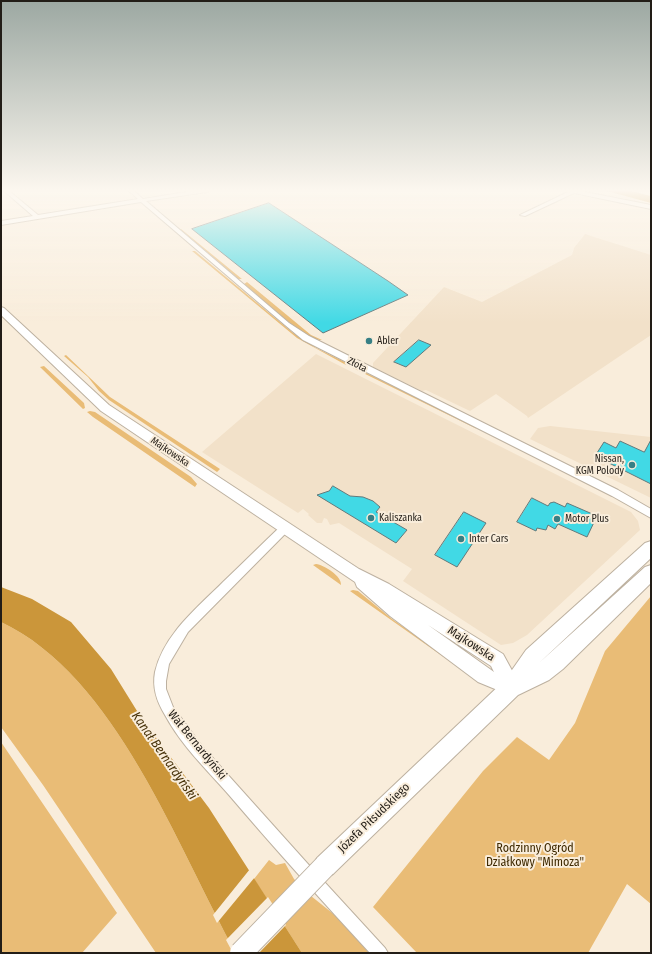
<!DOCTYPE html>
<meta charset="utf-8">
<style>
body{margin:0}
#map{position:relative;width:652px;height:954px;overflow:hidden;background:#f9eddb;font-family:"Fira Sans Condensed",sans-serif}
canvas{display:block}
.frame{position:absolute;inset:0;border:2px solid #221d17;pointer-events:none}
</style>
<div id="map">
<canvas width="652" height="954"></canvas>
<div class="frame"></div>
</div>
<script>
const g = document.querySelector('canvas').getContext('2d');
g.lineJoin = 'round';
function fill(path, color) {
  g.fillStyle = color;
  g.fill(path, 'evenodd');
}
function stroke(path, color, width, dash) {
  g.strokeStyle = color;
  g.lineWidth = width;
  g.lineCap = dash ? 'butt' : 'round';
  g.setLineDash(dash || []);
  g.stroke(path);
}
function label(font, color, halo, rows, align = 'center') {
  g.font = font + ' "Fira Sans Condensed",sans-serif';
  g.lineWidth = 4;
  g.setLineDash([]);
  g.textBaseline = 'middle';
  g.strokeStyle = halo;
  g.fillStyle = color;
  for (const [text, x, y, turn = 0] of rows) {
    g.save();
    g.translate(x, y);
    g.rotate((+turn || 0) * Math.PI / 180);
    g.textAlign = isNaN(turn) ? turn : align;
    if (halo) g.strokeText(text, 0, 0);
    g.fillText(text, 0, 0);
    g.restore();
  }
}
const built = new Path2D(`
 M 585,234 L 651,255 L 651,335 L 528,418 L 527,416 L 496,394 L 470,411 L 426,390 L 422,391 L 373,367 L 373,363 L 444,287 L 482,302 L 572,255 L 574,248 Z
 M 316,354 L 631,512 L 638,521 L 640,530 L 527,635 L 513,643 L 501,645 L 403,581 L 412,569 L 339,523 L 330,525 L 327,519 L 324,518 L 322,523 L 317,523 L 308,515 L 309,514 L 303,509 L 298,513 L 202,452 Z
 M 550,426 L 651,437 L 651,498 L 530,439 L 538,428 Z`);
const green = new Path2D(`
 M 180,229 L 181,229 L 242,279 L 238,279 Z
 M 192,251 L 195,251 L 292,332 L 316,348 L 345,362 L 346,365 L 297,338 Z
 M 247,282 L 311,335 L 322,340 C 306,341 258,296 244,284 Z
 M 66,355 L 110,397 L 220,469 L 217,472 L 109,400 L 99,391 L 88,377 L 64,356 Z
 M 44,366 L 84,403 L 85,408 L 83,409 L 40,367 Z
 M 354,367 L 470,424 L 477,429 L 353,368 Z
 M 90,411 L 95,412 L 191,477 L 197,484 L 195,487 L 93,417 L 87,412 Z
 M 316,564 C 324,565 342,576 341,585 L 313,565 Z
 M 353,590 L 358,591 L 392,619 L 458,665 L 455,665 L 350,591 Z
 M 651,596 L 651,904 L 627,884 L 588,953 L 417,953 L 373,907 L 483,771 L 517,737 L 549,760 L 575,723 L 605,651 Z
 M 1,622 C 116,676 177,847 236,953 L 156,953 L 43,785 L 1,727 Z
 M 1,742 L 117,913 L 82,953 L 1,953 Z
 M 269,860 L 276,865 L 285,863 L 294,879 L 306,892 L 341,920 L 369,953 L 302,953 L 254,879 Z`);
const water = new Path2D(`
 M 603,190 L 627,190 L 651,196 L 651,203 Z
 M 1,587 L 32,599 L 71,622 L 111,669 L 142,719 L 209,808 L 302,953 L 236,953 C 177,847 116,676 1,622 Z`);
const pier = new Path2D(`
 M 250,869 L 255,877 L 217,923 L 213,915 Z
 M 268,897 L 286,925 L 259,953 L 233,953 L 226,940 Z`);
const building = new Path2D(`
 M 269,203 L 388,281 L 408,295 L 323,333 L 192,229 Z
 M 419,340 L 431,345 L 406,367 L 394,362 Z
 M 651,440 L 651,484 L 595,456 L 604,442 L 616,448 L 620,441 L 644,452 Z
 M 333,486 L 350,496 L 363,497 L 373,501 L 380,507 L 376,512 L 407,530 L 396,543 L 317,495 L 329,491 Z
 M 532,498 L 548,506 L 550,503 L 554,502 L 565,507 L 567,503 L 597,516 L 587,537 L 558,524 L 555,529 L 548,525 L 546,530 L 537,528 L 536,531 L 517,522 Z
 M 464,512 L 486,523 L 457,567 L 435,555 Z`);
const minor = new Path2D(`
 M 3,190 L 8,190 L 38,215 L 138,199 L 128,190 L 133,190 L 143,199 L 198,190 L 209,190 L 207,192 L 146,201 L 289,323 L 309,336 L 618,490 L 651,509 L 651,518 L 612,496 L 303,340 L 285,325 L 141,202 L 1,225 L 1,221 L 33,216 Z
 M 566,190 L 575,190 L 651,205 L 651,209 L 574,193 L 525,216 L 520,215 L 568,192 Z
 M 285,524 L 288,525 L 290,528 L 288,531 L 188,632 L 169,664 L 166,681 L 166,689 L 173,707 L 202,746 L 307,863 L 385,948 L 388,953 L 370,953 C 322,901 275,849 229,795 C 207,770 181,745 165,715 C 157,702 152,688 155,672 C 164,634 197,608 223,582 C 243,563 262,544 282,525 Z`);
const secondary = new Path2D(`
 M 1,307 L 4,308 L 109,405 L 359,569 L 389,584 L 503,654 L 521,687 L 518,693 L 512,696 L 478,682 L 390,616 L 357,587 L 355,582 L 101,411 L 1,315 ZM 428,625 L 491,666 L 494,672 Z`);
const primary = new Path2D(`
 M 651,541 L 651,558 L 539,663 L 645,567 L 651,565 L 651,583 L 563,669 L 549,680 L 518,695 L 333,874 L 325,878 L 317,874 L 313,866 L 317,858 L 505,680 L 526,650 L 645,543 Z`);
const primaryBridge = new Path2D(`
 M 241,953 L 325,866`);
const markers = [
 [369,341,4,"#377f85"],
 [632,465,4,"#377f85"],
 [371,518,4,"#377f85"],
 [557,519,4,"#377f85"],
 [461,539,4,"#377f85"]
];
const poiNames = [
 ["Abler",377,341],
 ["Nissan,",624,459,"right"],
 ["KGM Polody",624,471,"right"],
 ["Kaliszanka",379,518],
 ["Motor Plus",565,519],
 ["Inter Cars",469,539]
];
const streetNames = [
 ["Złota",357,365,27],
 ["Majkowska",170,452,34]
];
const nearStreetnames = [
 ["Majkowska",471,644,33],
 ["Wał Bernardyński",197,745,51],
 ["Józefa Piłsudskiego",374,818,-44]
];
const nearParknames = [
 ["Rodzinny Ogród",535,849],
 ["Działkowy \"Mimoza\"",535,863]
];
const nearWaternames = [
 ["Kanał Bernardyński",164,756,55]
];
fill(built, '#f2e1c9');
fill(green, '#e9bc76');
fill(water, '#cb963a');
fill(pier, '#f9eddb');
fill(building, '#41d9e5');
stroke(building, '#637a7c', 1);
stroke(minor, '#bdb1a0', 2);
stroke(secondary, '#bdb1a0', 2);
stroke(primary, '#bdb1a0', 2);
fill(minor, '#fff');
fill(secondary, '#fff');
fill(primary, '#fff');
stroke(primaryBridge, '#bdb1a0', 24, []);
stroke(primaryBridge, '#fff', 22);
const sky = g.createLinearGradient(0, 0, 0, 323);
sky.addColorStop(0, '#9ca8a2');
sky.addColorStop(0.59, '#fcf7ef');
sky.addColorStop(1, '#fcf7ef00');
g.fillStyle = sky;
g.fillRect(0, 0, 652, 323);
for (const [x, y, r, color] of markers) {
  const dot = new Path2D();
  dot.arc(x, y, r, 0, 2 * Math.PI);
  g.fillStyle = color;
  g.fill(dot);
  stroke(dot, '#f9eddb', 1.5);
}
label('10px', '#221d17', '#f9eddb', poiNames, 'left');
label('10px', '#221d17', '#f9eddb', streetNames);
label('12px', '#221d17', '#f9eddb', nearStreetnames);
label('12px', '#3e2901', '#f9eddb', nearParknames);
label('italic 13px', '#463109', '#f9eddb', nearWaternames);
</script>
